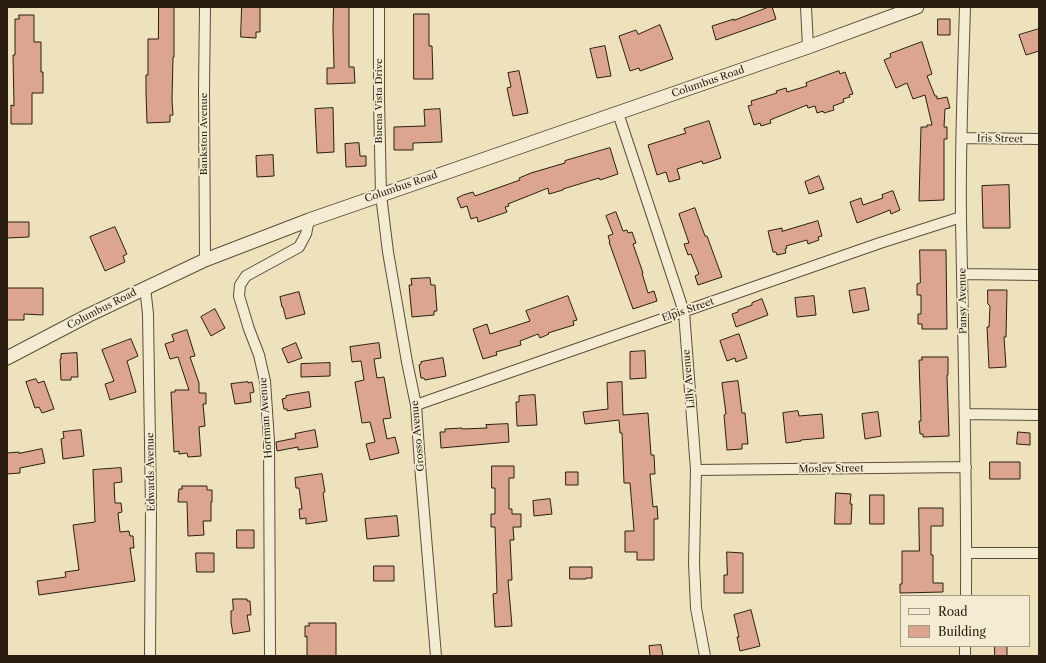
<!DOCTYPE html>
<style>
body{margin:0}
#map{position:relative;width:1046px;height:663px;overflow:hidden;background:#ede2bc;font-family:"Libre Caslon Text",serif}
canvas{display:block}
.frame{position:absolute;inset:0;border:8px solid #2b1e11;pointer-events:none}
.legend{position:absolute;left:900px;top:595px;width:130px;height:52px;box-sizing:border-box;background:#f3ecd3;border:1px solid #a39a85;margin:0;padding:5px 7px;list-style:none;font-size:12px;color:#2b1e11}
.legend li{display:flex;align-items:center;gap:8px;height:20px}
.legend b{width:20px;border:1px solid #a39a85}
</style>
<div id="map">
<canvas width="1046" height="663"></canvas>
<div class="frame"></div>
<ul class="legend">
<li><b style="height:5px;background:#f3ecd3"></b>Road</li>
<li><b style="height:11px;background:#dba590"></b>Building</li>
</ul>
</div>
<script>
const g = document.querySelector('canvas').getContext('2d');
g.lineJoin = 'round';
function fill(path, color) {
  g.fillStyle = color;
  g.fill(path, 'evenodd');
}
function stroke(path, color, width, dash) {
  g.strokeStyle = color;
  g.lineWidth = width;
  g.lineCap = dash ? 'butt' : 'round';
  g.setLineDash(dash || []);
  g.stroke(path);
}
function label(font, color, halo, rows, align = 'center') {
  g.font = font + ' "Libre Caslon Text",serif';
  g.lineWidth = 3.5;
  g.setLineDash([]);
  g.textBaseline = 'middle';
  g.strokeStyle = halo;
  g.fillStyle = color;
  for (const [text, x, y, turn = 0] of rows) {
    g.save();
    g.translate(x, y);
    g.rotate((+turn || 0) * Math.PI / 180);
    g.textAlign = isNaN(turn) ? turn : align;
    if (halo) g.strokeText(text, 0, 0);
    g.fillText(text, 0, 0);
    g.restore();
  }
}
const building = new Path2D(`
 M 159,7 L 174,7 L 174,57 L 173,57 L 172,100 L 173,115 L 170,115 L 170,122 L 147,123 L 146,92 L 146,75 L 148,75 L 148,39 L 158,39 Z
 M 242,7 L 260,7 L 260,32 L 256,32 L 256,38 L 241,37 Z
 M 334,7 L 349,7 L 349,67 L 354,67 L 355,83 L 327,84 L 327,68 L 334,68 L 333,29 Z
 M 769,7 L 772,7 L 776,19 L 716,40 L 712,26 L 734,19 L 734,20 Z
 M 414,14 L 429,14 L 429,46 L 432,46 L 433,79 L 414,79 Z
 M 19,15 L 34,15 L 34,42 L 41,42 L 41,72 L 43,72 L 43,93 L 32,93 L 32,124 L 11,124 L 11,105 L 14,106 L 13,55 L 15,55 L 15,19 L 19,19 Z
 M 938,19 L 950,19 L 950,35 L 938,35 Z
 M 660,25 L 673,59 L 640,71 L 639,68 L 630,71 L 619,36 L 636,30 L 638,34 Z
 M 1039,29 L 1039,51 L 1026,55 L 1019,35 Z
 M 922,42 L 932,74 L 927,76 L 935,96 L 937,96 L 937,99 L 947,97 L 950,108 L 945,109 L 944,127 L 947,127 L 947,139 L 944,139 L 944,200 L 919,201 L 921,127 L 927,127 L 927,125 L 932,125 L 925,95 L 913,99 L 907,83 L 896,88 L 884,60 L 891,57 L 890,54 Z
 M 605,46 L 611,76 L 597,78 L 590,49 Z
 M 519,71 L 528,113 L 513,116 L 507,88 L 511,87 L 508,73 Z
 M 839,71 L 840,74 L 845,72 L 853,94 L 849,95 L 850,97 L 843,99 L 844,102 L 833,106 L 834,110 L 824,113 L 823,111 L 817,113 L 815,106 L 808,108 L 807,105 L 770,120 L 771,123 L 761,126 L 760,123 L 754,125 L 748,106 L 752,105 L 751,101 L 777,93 L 776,91 L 786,88 L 787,92 L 807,86 L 806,83 Z
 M 333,108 L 334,152 L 317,153 L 315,109 Z
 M 440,109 L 442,142 L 413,143 L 413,150 L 394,150 L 394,127 L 425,126 L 424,110 Z
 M 709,121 L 721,158 L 703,164 L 702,161 L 677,169 L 680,179 L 669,182 L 666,172 L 657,175 L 648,145 L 686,133 L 684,129 Z
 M 359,143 L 360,156 L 366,156 L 366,166 L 346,167 L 345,144 Z
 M 610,148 L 618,174 L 600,180 L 599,178 L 563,189 L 563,190 L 549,194 L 548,188 L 508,204 L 509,206 L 505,207 L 507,212 L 478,222 L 477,217 L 471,219 L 467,206 L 461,208 L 457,198 L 463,195 L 473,192 L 475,196 L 520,180 L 519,178 L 531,173 L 565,163 L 565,161 Z
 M 273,155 L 274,176 L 257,177 L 256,156 Z
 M 819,176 L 824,189 L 809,194 L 805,182 Z
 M 1009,185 L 1010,228 L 983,228 L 982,186 Z
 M 893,191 L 900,210 L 891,214 L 890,210 L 857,223 L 850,202 L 861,198 L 863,205 L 883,198 L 882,195 Z
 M 695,208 L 705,236 L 707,236 L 722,277 L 698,285 L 695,276 L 699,274 L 691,254 L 688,255 L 684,244 L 689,243 L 679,214 Z
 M 616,212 L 623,231 L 627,230 L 628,233 L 632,232 L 636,243 L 633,244 L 643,273 L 642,273 L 648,293 L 654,291 L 657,301 L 633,309 L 609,242 L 610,242 L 608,236 L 613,234 L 606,216 Z
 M 818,221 L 822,236 L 818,237 L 819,240 L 808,244 L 807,240 L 786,246 L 787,248 L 785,249 L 786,253 L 777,255 L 776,252 L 773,252 L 768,231 L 782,228 L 782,231 Z
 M 7,222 L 29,222 L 29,237 L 7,238 Z
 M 115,227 L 127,254 L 123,256 L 125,262 L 105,271 L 90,237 Z
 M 920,250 L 946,250 L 947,329 L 922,329 L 922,324 L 918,324 L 918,314 L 921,314 L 921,295 L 917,295 L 917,284 L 920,283 Z
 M 430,278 L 431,285 L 435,285 L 437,311 L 434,311 L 434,315 L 412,317 L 409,285 L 412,285 L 411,279 Z
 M 7,288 L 43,288 L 43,315 L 24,314 L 24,320 L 7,320 Z
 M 865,288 L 869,310 L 853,313 L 849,291 Z
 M 988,290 L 1007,290 L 1006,337 L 1004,337 L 1006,367 L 989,368 L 987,327 L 989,327 L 990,306 L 988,304 Z
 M 299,292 L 305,314 L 286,319 L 283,307 L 282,307 L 280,297 Z
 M 568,296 L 577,320 L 573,321 L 574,325 L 548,333 L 549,334 L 540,338 L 538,334 L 520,341 L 521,345 L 496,352 L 497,355 L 483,359 L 473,329 L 487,324 L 490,334 L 530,321 L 526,311 Z
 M 814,296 L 816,315 L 797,317 L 795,298 Z
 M 762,299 L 768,315 L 736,327 L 732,314 L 738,312 L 738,310 L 752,305 L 752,303 Z
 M 215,309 L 225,328 L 211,336 L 201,317 Z
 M 187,330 L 195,356 L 190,357 L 199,383 L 199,393 L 206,393 L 206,404 L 203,404 L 205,426 L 199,427 L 201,456 L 188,457 L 187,453 L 179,454 L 179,451 L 174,452 L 171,392 L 175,392 L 175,390 L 189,390 L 178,357 L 170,359 L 165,344 L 174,341 L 172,335 Z
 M 739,334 L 747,358 L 736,362 L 735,358 L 727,361 L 720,341 Z
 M 131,339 L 138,356 L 127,361 L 136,392 L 110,400 L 105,384 L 114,381 L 102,350 Z
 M 296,343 L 302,358 L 288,363 L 282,349 Z
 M 379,343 L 381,358 L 374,359 L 377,378 L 384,377 L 391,418 L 383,419 L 387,439 L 395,437 L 399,453 L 370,460 L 366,444 L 375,442 L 370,422 L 362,423 L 355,382 L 364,380 L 361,361 L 352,362 L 350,347 Z
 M 645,351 L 646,378 L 630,379 L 630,352 Z
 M 77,353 L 78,377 L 71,377 L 71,380 L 61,380 L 60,359 L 61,359 L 61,354 Z
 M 922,357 L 948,357 L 948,375 L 947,375 L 949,436 L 923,437 L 923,434 L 920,434 L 919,421 L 921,421 L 919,360 L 922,360 Z
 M 443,358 L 446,376 L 425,380 L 424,378 L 421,378 L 419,365 L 421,364 L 421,362 Z
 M 330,363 L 330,376 L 301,377 L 301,364 Z
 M 36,379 L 38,383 L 44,381 L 54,409 L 42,413 L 39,407 L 35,408 L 26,382 Z
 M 738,381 L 742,413 L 745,413 L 748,444 L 742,444 L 742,449 L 727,450 L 724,415 L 726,414 L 722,383 Z
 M 248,382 L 248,383 L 252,382 L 254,392 L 250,393 L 251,402 L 235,404 L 231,384 Z
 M 622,382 L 623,415 L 648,413 L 651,455 L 654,455 L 655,474 L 650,474 L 653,507 L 657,506 L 658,519 L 654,519 L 654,560 L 637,560 L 637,552 L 625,552 L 625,531 L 634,531 L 630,483 L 624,483 L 622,433 L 620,433 L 619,420 L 585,424 L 583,412 L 608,409 L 607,383 Z
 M 309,392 L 311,407 L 287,411 L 287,409 L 284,409 L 282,399 L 286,398 L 286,396 Z
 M 535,395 L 537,425 L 517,426 L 516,402 L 519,402 L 519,396 Z
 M 798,411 L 799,416 L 822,414 L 824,438 L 801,440 L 801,441 L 786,443 L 783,413 Z
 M 878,412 L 881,436 L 865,439 L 862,414 Z
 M 508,424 L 509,442 L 441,448 L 440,432 L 445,432 L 445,429 L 462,428 L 462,429 L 487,428 L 486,425 Z
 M 81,430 L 84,456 L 63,459 L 61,439 L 64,438 L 63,432 Z
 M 315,430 L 318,447 L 298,450 L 298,447 L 277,451 L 276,442 L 296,438 L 295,434 Z
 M 1018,432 L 1030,433 L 1030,445 L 1017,444 Z
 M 42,449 L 45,463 L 20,468 L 20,473 L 7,474 L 7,453 L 19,452 L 19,453 Z
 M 990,462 L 1020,462 L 1020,479 L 990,479 Z
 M 492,466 L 514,466 L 514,478 L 509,478 L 509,509 L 512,509 L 512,514 L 521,514 L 521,527 L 513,527 L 514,540 L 510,540 L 512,580 L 508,580 L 512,626 L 495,627 L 493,594 L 497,593 L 495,527 L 491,527 L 491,514 L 495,514 L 495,488 L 492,488 Z
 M 121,468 L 122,482 L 114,483 L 115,503 L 121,503 L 122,512 L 118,513 L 120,532 L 129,531 L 130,536 L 133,536 L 134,548 L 130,548 L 135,581 L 39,595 L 37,581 L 66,577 L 65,572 L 79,570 L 73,525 L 95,522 L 93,470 Z
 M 566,472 L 578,472 L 578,485 L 566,485 Z
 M 322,474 L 325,492 L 323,493 L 327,521 L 306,524 L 306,518 L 300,519 L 299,509 L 302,509 L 299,488 L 296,488 L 295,478 Z
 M 182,486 L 207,486 L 207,490 L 212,490 L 212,502 L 211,502 L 211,521 L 203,521 L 204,535 L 188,536 L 187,502 L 178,502 L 179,489 L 182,489 Z
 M 836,493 L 851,494 L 850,504 L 852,504 L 851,524 L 835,524 Z
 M 870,495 L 884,495 L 884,524 L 870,524 Z
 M 550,499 L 552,514 L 534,516 L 533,501 Z
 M 919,508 L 943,508 L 943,526 L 931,526 L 931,555 L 933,555 L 933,583 L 943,583 L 943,592 L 900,593 L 900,584 L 902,584 L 902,551 L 919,551 Z
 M 397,516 L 399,536 L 367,539 L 365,519 Z
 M 237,530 L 254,530 L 254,548 L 237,548 Z
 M 727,552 L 743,553 L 743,593 L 724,593 L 724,575 L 727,575 Z
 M 196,553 L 214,553 L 214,572 L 197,572 Z
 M 374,566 L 394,566 L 394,581 L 374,581 Z
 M 570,567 L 592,567 L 592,578 L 586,578 L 586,579 L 570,579 Z
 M 233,599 L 247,599 L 247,601 L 250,601 L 251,615 L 247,615 L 250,631 L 233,634 L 231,622 L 231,611 L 233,610 Z
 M 751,610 L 760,646 L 740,651 L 737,637 L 739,637 L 734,615 Z
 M 309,623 L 336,623 L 336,656 L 307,656 L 307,636 L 305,637 L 305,626 L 309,626 Z
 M 661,645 L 663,656 L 650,656 L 649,646 Z
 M 995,646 L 1007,646 L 1007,656 L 995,656 Z`);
const minor = new Path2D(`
 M 379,7 L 379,99 L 381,195 L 388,252 L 407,362 L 416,405 L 420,465 L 436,656
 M 806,7 L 808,47
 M 965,7 C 963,77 960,148 961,218 C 963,344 967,470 966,596
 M 618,113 L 684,312 L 696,470 L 694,563 L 696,608 L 705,656
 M 962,138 L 1039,139
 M 205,260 L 204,90 L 205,7
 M 962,274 L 1039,275
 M 145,287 L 148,314 L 151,509 L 150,656
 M 416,405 L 880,243 L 961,217
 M 965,414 L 1039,415
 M 696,470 L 966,467
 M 966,553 L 1039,553
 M 270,656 L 269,441 L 265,381 L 259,355 L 249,329 L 239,296 L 240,285 L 246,276 L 299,247 L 306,234 L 309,220
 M 965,656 L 965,646`);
const tertiary = new Path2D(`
 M 7,358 L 89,315 L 205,260 L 309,220 L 808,47 L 917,7`);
const streetNames = [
 ["Columbus Road",708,82,-19],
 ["Buena Vista Drive",379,101,-90],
 ["Bankston Avenue",204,134,-90],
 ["Iris Street",1000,139,1],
 ["Columbus Road",401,187,-19],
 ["Pansy Avenue",963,301,-91],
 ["Columbus Road",102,309,-27],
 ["Elpis Street",688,310,-19],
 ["Lilly Avenue",689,379,-95],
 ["Hortman Avenue",266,418,-94],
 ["Grosso Avenue",418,436,-95],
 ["Mosley Street",831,469,-1],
 ["Edwards Avenue",151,472,-91]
];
fill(building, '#dba590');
stroke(building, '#2b1e11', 1);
stroke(minor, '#5c4f3c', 12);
stroke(tertiary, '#5c4f3c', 15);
stroke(minor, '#f3ecd3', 10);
stroke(tertiary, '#f3ecd3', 13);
label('10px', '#2b1e11', '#f3ecd3', streetNames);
</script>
